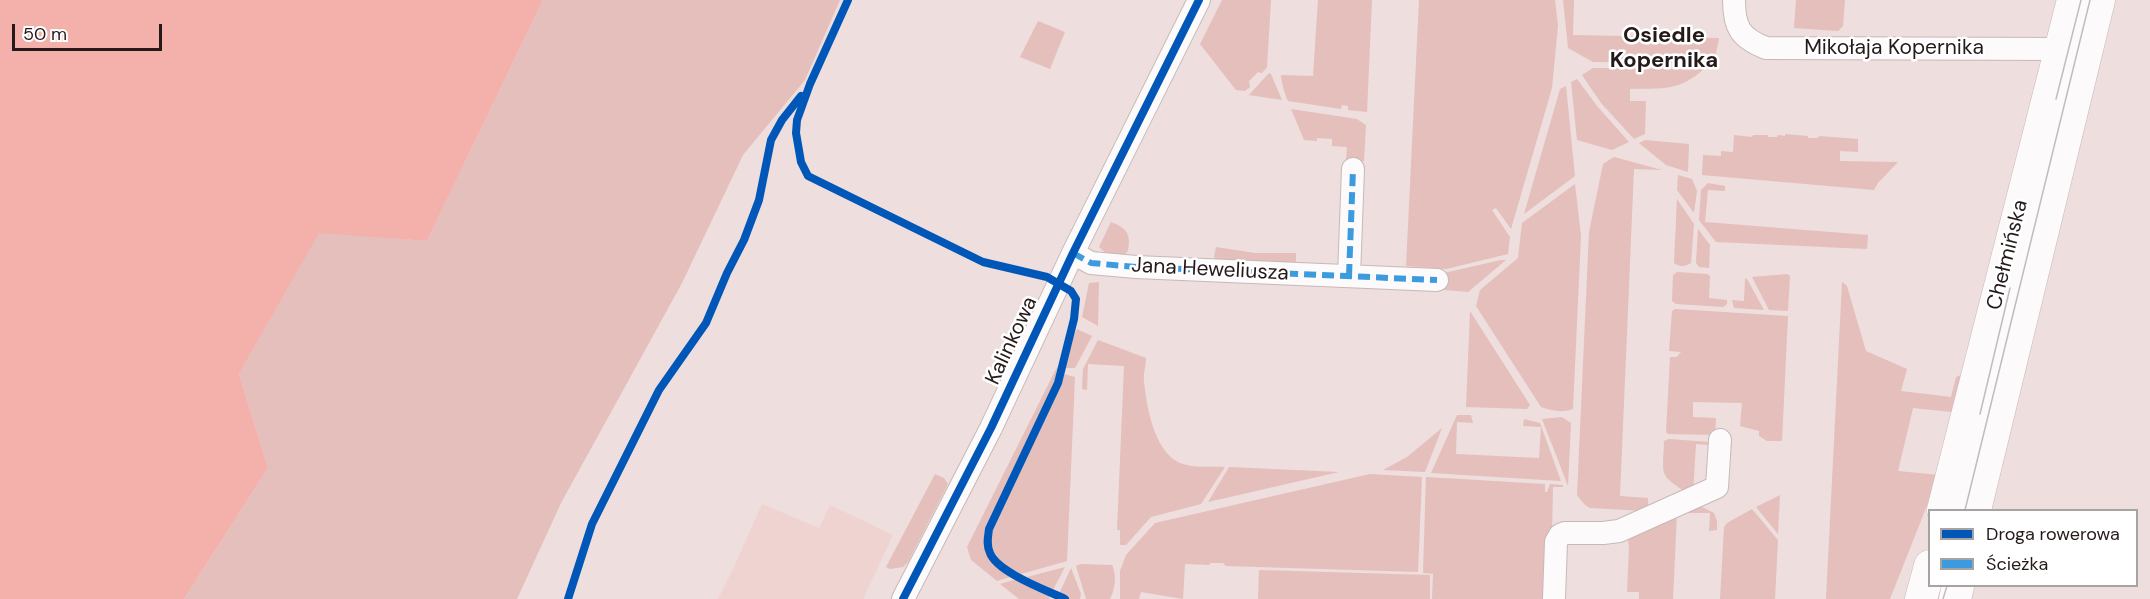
<!DOCTYPE html>
<meta charset="utf-8">
<style>
body{margin:0}
#map{position:relative;width:2150px;height:599px;overflow:hidden;background:#eededd;font-family:"DM Sans",sans-serif}
canvas{display:block}
.legend{position:absolute;left:1928px;top:509px;width:210px;height:78px;box-sizing:border-box;background:#fff;border:2px solid #a8a3a3;margin:0;padding:8px 10px;list-style:none;font-size:18px;color:#251a19}
.legend li{display:flex;align-items:center;gap:12px;height:30px}
.legend b{width:30px;border:2px solid #a8a3a3}
.scale{position:absolute;left:12px;top:24px;width:150px;height:27px;box-sizing:border-box;border:3px solid #251a19;border-top:0;padding-left:8px;font-size:18px;line-height:21px;white-space:nowrap;color:#251a19;-webkit-text-stroke:4px #fff;paint-order:stroke}
</style>
<div id="map">
<canvas width="2150" height="599"></canvas>
<ul class="legend">
<li><b style="height:8px;background:#0057b8"></b>Droga rowerowa</li>
<li><b style="height:8px;background:#3c9bdf"></b>Ścieżka</li>
</ul>
<div class="scale">50 m</div>
</div>
<script>
const g = document.querySelector('canvas').getContext('2d');
g.lineJoin = 'round';
function fill(path, color) {
  g.fillStyle = color;
  g.fill(path, 'evenodd');
}
function stroke(path, color, width, dash) {
  g.strokeStyle = color;
  g.lineWidth = width;
  g.lineCap = dash ? 'butt' : 'round';
  g.setLineDash(dash || []);
  g.stroke(path);
}
function label(font, color, halo, rows, align = 'center') {
  g.font = font + ' "DM Sans",sans-serif';
  g.lineWidth = 5;
  g.setLineDash([]);
  g.textBaseline = 'middle';
  g.strokeStyle = halo;
  g.fillStyle = color;
  for (const [text, x, y, turn = 0] of rows) {
    g.save();
    g.translate(x, y);
    g.rotate((+turn || 0) * Math.PI / 180);
    g.textAlign = isNaN(turn) ? turn : align;
    if (halo) g.strokeText(text, 0, 0);
    g.fillText(text, 0, 0);
    g.restore();
  }
}
const built = new Path2D(`
 M 762,504 L 819,528 L 830,505 L 893,535 L 863,599 L 718,599 L 733,569 Z`);
const green = new Path2D(`
 M 543,0 L 840,0 L 805,80 L 743,155 L 682,283 L 561,503 L 517,599 L 184,599 L 268,468 L 239,374 L 319,232 L 427,241 Z
 M 1222,0 L 1271,0 L 1267,67 L 1262,73 L 1258,72 L 1249,81 L 1250,87 L 1245,91 L 1236,90 L 1200,44 Z
 M 1318,0 L 1372,0 L 1367,112 L 1348,110 L 1348,106 L 1342,105 L 1341,109 L 1288,101 C 1285,95 1281,81 1281,75 L 1313,76 Z
 M 1419,0 L 1555,0 L 1558,26 L 1552,88 L 1511,229 L 1496,208 L 1492,210 L 1510,237 L 1508,254 L 1446,269 L 1406,266 Z
 M 1563,0 L 1574,0 L 1573,35 L 1719,38 L 1714,63 L 1593,62 L 1568,48 Z
 M 1796,0 L 1845,0 L 1843,26 L 1838,31 L 1794,28 Z
 M 1038,21 L 1065,32 L 1050,69 L 1020,57 Z
 M 1593,68 L 1597,68 L 1704,69 C 1678,92 1662,88 1630,89 L 1630,101 L 1646,101 L 1645,134 L 1634,139 L 1601,103 L 1582,75 Z
 M 1269,73 L 1271,74 L 1282,100 L 1249,95 Z
 M 1577,79 L 1597,106 L 1629,142 L 1612,150 L 1577,140 L 1571,82 Z
 M 1566,86 L 1575,176 L 1524,214 L 1560,89 Z
 M 1291,109 L 1357,119 L 1366,125 L 1364,161 L 1346,160 L 1347,147 L 1332,146 L 1332,139 L 1317,138 L 1317,141 L 1304,140 Z
 M 1785,134 L 1808,136 L 1808,138 L 1818,138 L 1819,136 L 1858,139 L 1858,152 L 1840,151 L 1840,161 L 1898,162 L 1878,183 L 1874,190 L 1702,175 L 1703,155 L 1721,156 L 1721,151 L 1733,152 L 1734,135 L 1752,137 L 1753,135 L 1768,135 L 1768,137 L 1777,137 L 1778,135 L 1785,136 Z
 M 1645,140 L 1689,144 L 1688,172 L 1666,165 L 1639,143 Z
 M 1614,157 L 1662,170 L 1634,169 L 1620,496 L 1648,498 L 1648,508 L 1644,511 L 1590,508 L 1585,505 L 1577,495 L 1589,232 L 1603,164 Z
 M 1678,175 L 1692,179 L 1697,191 L 1694,213 L 1677,190 Z
 M 1708,183 L 1725,186 L 1725,191 L 1708,190 L 1705,222 L 1868,235 L 1867,249 L 1716,242 L 1699,220 L 1701,190 Z
 M 1575,184 L 1581,236 L 1573,409 C 1561,413 1553,411 1541,407 L 1476,306 L 1480,290 L 1518,258 L 1522,223 Z
 M 1677,199 L 1694,224 L 1691,263 C 1685,267 1679,267 1674,263 Z
 M 1111,222 C 1127,228 1131,234 1128,251 L 1123,256 L 1108,255 L 1099,247 Z
 M 1698,229 L 1710,245 L 1709,268 L 1699,267 L 1696,263 Z
 M 1216,247 L 1255,253 L 1296,253 L 1296,265 L 1217,261 L 1214,257 Z
 M 1501,260 L 1506,260 L 1468,292 L 1444,290 L 1444,273 Z
 M 1677,272 L 1707,274 L 1710,276 L 1709,298 L 1727,300 L 1727,304 L 1723,307 L 1676,304 L 1672,301 L 1673,275 Z
 M 1787,274 L 1790,276 L 1788,311 L 1769,310 L 1752,277 Z
 M 1745,278 L 1747,279 L 1764,310 L 1734,308 L 1732,300 L 1744,301 Z
 M 1099,282 L 1098,326 L 1082,317 L 1089,283 Z
 M 1842,282 L 1847,286 L 1866,351 L 1907,369 L 1901,391 L 1951,397 L 1956,377 L 1961,375 L 1952,412 L 1913,408 L 1898,471 L 1939,475 L 1890,599 L 1826,599 Z
 M 1675,309 L 1788,316 L 1782,441 L 1767,441 L 1759,436 L 1759,431 L 1740,426 L 1742,403 L 1693,402 L 1693,417 L 1716,418 L 1715,435 L 1668,434 L 1666,432 L 1670,357 L 1677,357 L 1681,352 L 1669,351 L 1672,311 Z
 M 1470,311 L 1530,405 L 1527,409 L 1466,407 Z
 M 1077,329 L 1092,336 L 1075,368 L 1064,368 L 1068,347 Z
 M 1098,340 L 1146,358 C 1146,366 1143,374 1144,382 C 1147,408 1155,459 1187,465 C 1199,468 1213,466 1225,467 L 1201,504 L 1151,517 L 1126,545 L 1120,545 L 1120,530 L 1117,530 L 1124,366 L 1088,364 L 1087,390 L 1082,389 L 1083,369 Z
 M 1057,367 L 1056,381 L 985,531 C 981,556 992,565 1013,576 L 997,581 L 971,560 L 967,547 Z
 M 1064,374 L 1075,377 L 1067,561 L 1021,574 L 1006,567 L 994,555 L 991,547 L 992,528 L 1062,383 Z
 M 1457,415 L 1471,415 L 1473,423 L 1457,422 L 1456,454 L 1539,458 L 1541,427 L 1523,426 L 1524,419 L 1540,423 L 1561,481 L 1431,473 Z
 M 1562,417 L 1571,423 L 1568,486 L 1542,419 Z
 M 1442,428 L 1425,472 L 1383,470 L 1407,457 Z
 M 1669,439 L 1710,442 L 1710,445 L 1696,444 L 1693,494 L 1689,494 C 1658,474 1663,477 1664,441 Z
 M 1229,467 L 1339,472 L 1208,502 Z
 M 935,474 L 944,478 L 948,484 L 908,562 L 903,567 L 890,569 L 886,567 Z
 M 1370,474 L 1422,477 L 1418,572 L 1226,566 L 1223,563 L 1211,563 L 1209,565 L 1185,564 L 1183,599 L 1141,592 L 1139,599 L 1120,599 L 1120,571 L 1126,555 L 1155,523 Z
 M 1426,477 L 1545,484 L 1545,492 L 1547,492 L 1550,484 L 1563,485 L 1563,487 L 1553,487 L 1552,533 L 1544,599 L 1432,599 L 1433,574 L 1423,573 Z
 M 1780,495 L 1778,534 L 1756,507 Z
 M 1696,504 L 1714,513 L 1717,521 L 1717,530 L 1709,531 L 1710,513 L 1677,513 L 1673,599 L 1639,599 L 1639,592 L 1627,592 L 1629,548 L 1628,540 L 1635,531 L 1672,513 Z
 M 1752,509 L 1778,540 L 1775,599 L 1720,599 L 1724,527 L 1727,523 Z
 M 1081,564 L 1112,565 C 1117,574 1115,590 1110,599 L 1086,599 L 1076,566 Z
 M 1065,567 L 1053,590 L 1027,577 Z
 M 1071,568 L 1081,594 L 1080,599 L 1070,599 L 1059,594 Z
 M 1259,570 L 1430,575 L 1430,599 L 1258,599 Z
 M 1017,579 L 1050,596 L 1049,599 L 1019,599 L 1000,584 Z`);
const water = new Path2D(`
 M 0,0 L 543,0 L 427,241 L 319,233 L 239,374 L 268,468 L 184,599 L 0,599 Z`);
const street = new Path2D(`
 M 1734,0 C 1734,27 1740,38 1766,48 L 2061,49 L 2075,51
 M 1073,253 L 1091,263 L 1136,267 L 1437,280
 M 1349,276 L 1353,169
 M 903,599 L 991,428 L 1073,253 L 1199,0
 M 1554,599 L 1556,542 L 1560,535 L 1565,533 L 1603,533 L 1619,531 L 1717,487 L 1720,440`);
const secondary = new Path2D(`
 M 1943,510 L 2073,0
 M 1975,510 L 2099,0
 M 1921,599 L 1930,566
 M 1955,599 L 1958,586`);
const tram = new Path2D(`
 M 2056,99 L 2081,0
 M 1980,414 L 2010,288
 M 1965,510 L 2090,0
 M 1943,599 L 1947,586`);
const quiet = new Path2D(`
 M 1073,253 L 1091,263 L 1136,267 L 1437,280
 M 1349,276 L 1353,169`);
const cycleway = new Path2D(`
 M 848,0 L 810,84 L 797,120 L 796,133 L 801,162 L 808,176 L 983,262 L 1047,277 L 1071,291 L 1076,299 L 1074,319 L 1058,383 L 989,529 C 988,537 986,545 990,553 C 997,572 1046,590 1065,599
 M 568,599 L 592,524 L 659,390 L 706,323 L 727,273 L 744,240 L 759,200 L 771,140 L 782,120 L 801,96
 M 903,599 L 991,428 L 1073,253 L 1199,0`);
const streetNames = [
 ["Mikołaja Kopernika",1894,48],
 ["Chełmińska",2008,255,-76],
 ["Jana Heweliusza",1210,270,3],
 ["Kalinkowa",1012,341,-65]
];
const neighbourhoodNames = [
 ["Osiedle",1664,36],
 ["Kopernika",1664,61]
];
fill(built, '#efd3d0');
fill(green, '#e4bfbb');
fill(water, '#f4b0ab');
stroke(street, '#c6b9b8', 24);
stroke(secondary, '#c6b9b8', 33);
stroke(street, '#fcfafa', 22);
stroke(secondary, '#fcfafa', 32);
stroke(tram, '#c1bdbd', 1.5);
stroke(quiet, '#3c9bdf', 6, [12, 6]);
stroke(cycleway, '#0057b8', 8);
label('21px', '#251a19', '#fff', streetNames);
label('bold 22px', '#251a19', '#fff', neighbourhoodNames);
</script>
